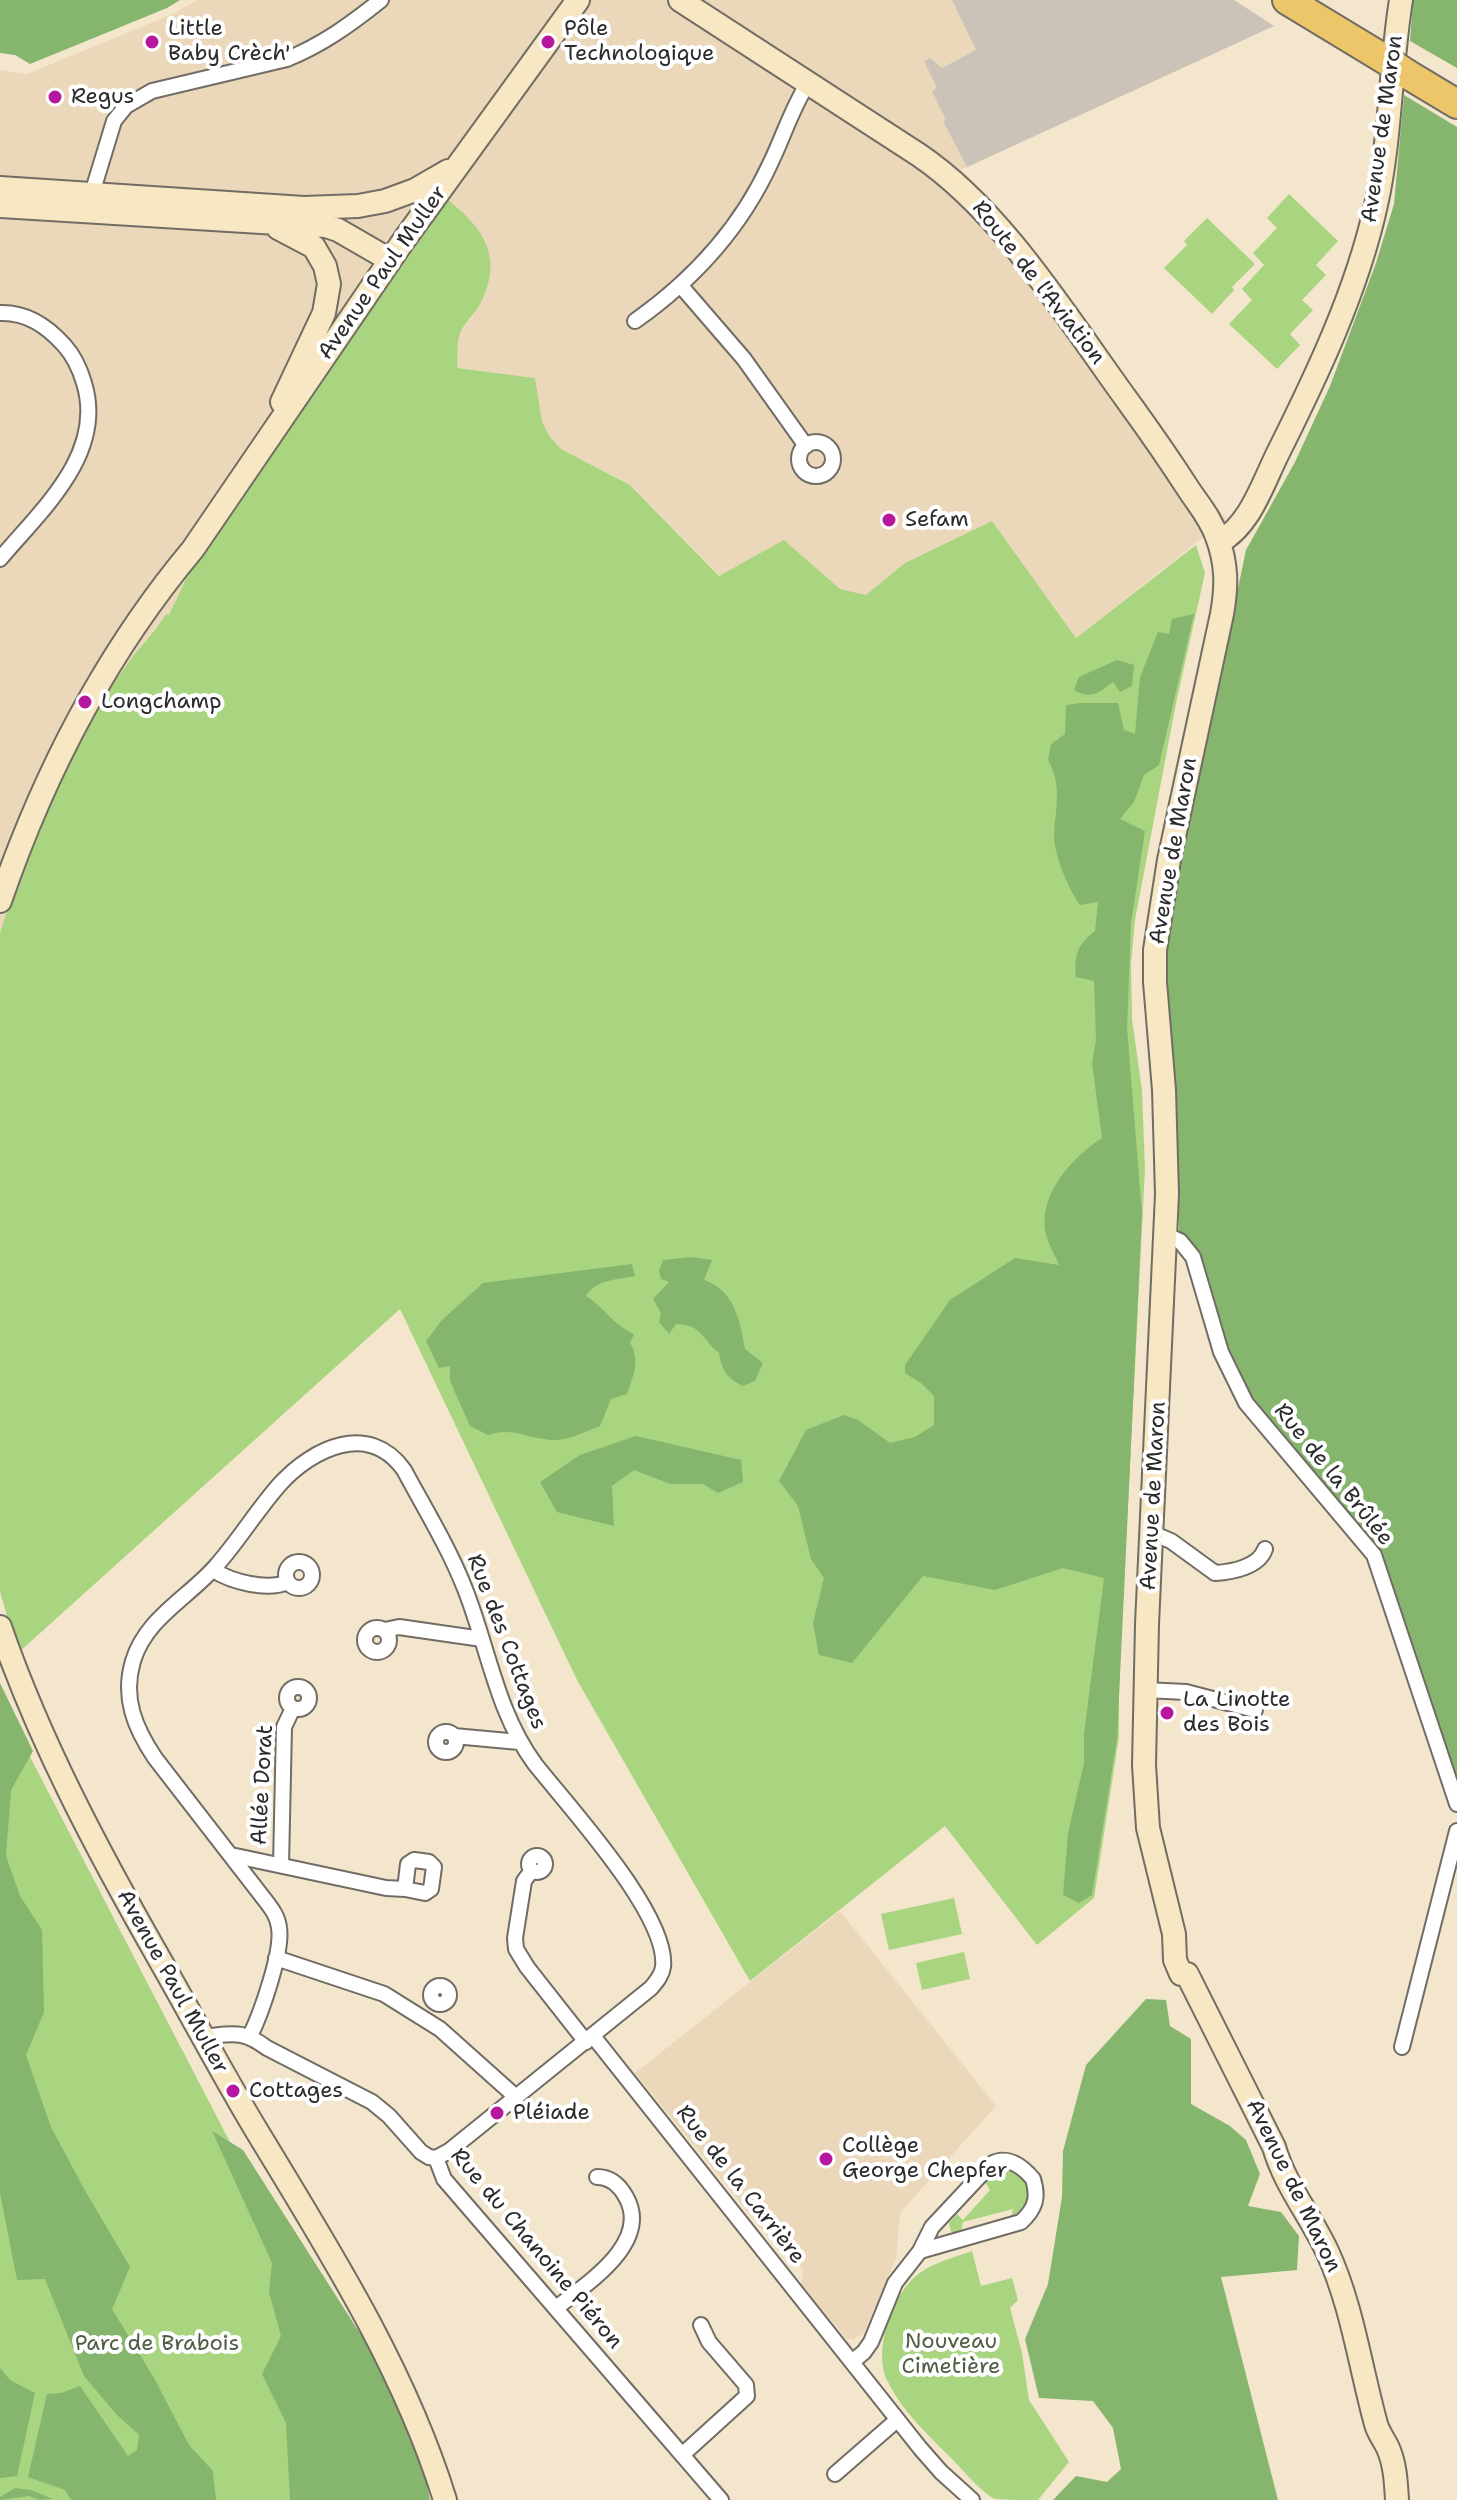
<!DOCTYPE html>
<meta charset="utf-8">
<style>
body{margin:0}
canvas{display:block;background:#f3e6cd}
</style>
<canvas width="1457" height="2500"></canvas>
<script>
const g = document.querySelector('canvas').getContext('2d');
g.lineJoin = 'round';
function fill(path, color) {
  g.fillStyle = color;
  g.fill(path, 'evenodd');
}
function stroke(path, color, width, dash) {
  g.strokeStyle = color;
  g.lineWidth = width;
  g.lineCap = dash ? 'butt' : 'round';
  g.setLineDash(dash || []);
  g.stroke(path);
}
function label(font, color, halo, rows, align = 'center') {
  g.font = font + ' "Shantell Sans",sans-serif';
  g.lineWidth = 8;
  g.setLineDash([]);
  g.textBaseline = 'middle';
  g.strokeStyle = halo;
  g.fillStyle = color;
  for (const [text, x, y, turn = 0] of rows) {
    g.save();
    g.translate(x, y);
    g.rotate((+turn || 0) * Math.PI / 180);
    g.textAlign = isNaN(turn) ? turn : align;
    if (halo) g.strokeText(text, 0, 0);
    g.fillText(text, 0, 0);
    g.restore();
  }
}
const built = new Path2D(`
 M 197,0 L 1234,0 L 1274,26 L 961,170 L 988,197 L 1226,519 L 1076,638 L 992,521 L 905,563 L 866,595 L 840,589 L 784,540 L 720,576 L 631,485 L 561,449 L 550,437 L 542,422 L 535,378 L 457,368 L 459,334 L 477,310 L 265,463 L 190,570 L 175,601 L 177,603 L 169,616 L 166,614 L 125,667 L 10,903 L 0,933 L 0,70 L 27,74 L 175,13 Z
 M 840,1911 L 996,2106 L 900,2213 L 896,2259 L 864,2332 L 854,2339 L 847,2339 L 801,2284 L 804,2271 L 795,2259 L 782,2244 L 773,2243 L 635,2073 Z`);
const industrial = new Path2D(`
 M 952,0 L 1234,0 L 1274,26 L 967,167 L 944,123 L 945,118 L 932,91 L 937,88 L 924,61 L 930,58 L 942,68 L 976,50 Z`);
const green = new Path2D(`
 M 1289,194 L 1338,241 L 1316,265 L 1326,275 L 1302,300 L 1313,310 L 1290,334 L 1300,345 L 1277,369 L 1229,324 L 1252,300 L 1242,289 L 1264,265 L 1253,253 L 1277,228 L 1267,218 Z
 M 448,200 C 486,230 504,260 479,306 C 473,316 461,326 459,337 C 457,346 458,358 457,368 L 535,378 L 542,422 L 550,437 L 561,449 L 630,485 L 719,576 L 784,540 L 840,589 L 866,595 L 905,563 L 992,521 L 1076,638 L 1196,545 L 1205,573 L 1176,703 L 1135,920 L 1131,963 L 1132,1019 L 1142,1091 L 1145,1169 L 1119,1680 L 1119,1737 L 1094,1898 L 1037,1945 L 945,1826 L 750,1981 L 577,1680 L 400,1309 L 18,1653 L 0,1592 L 0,933 C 30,841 68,746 125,667 C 138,649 154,633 166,614 L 169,615 L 190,570 L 212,538 Z
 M 1207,218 L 1255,264 L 1232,287 L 1234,290 L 1212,314 L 1164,268 L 1187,245 L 1184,241 Z
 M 0,1699 L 272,2223 L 387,2500 L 0,2500 Z
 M 954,1898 L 962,1934 L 889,1950 L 881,1914 Z
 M 964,1952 L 970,1979 L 922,1990 L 916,1963 Z
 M 1004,2170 L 1014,2172 L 1026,2182 C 1032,2198 1026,2211 1011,2219 L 1013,2209 L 963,2222 L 961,2232 L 951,2232 L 949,2223 L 957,2214 L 963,2220 L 990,2190 L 985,2182 L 994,2173 Z
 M 972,2251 L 981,2286 L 1012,2278 L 1018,2300 L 1010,2308 L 1022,2353 L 1029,2400 L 1069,2462 L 1038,2500 C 1026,2500 1006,2500 995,2499 C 980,2492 959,2465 946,2453 C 926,2433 901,2409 888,2382 C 872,2351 892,2292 921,2272 C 936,2262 955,2257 972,2251 Z`);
const forest = new Path2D(`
 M 0,0 L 180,0 L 167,8 L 30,64 L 15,55 L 0,53 Z
 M 1413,0 L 1457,0 L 1457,68 L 1410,41 Z
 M 1404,95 L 1457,127 L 1457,1778 L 1379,1555 L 1251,1402 L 1229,1364 L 1193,1249 L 1179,1231 L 1177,1137 L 1164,966 L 1169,918 L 1246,550 L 1295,462 L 1330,386 L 1376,263 L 1394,204 Z
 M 1194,614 L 1159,765 L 1144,775 L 1134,802 L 1120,819 L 1145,831 L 1131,923 L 1127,1028 L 1142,1214 L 1117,1739 L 1092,1895 L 1079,1903 L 1063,1895 L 1068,1833 L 1084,1763 L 1084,1734 L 1104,1578 L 1063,1568 L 995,1590 L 923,1576 L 852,1663 L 819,1655 L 813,1623 L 824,1578 L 811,1559 L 798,1506 L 779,1481 L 806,1430 L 844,1415 L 858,1420 L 890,1443 L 915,1437 L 934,1425 L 934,1396 L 921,1383 L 905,1373 L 905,1365 L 950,1300 L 1015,1258 L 1059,1265 C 1055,1254 1046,1241 1045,1229 C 1040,1192 1074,1156 1102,1138 L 1092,1063 L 1096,1040 L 1094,981 L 1076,977 C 1074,955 1077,945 1095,931 L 1098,902 L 1080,905 C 1069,891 1053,852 1054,834 C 1056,807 1062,785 1048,760 L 1051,744 L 1065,734 L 1066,705 L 1081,703 L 1118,703 L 1124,730 L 1135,734 L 1140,677 L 1158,632 L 1169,634 L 1172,619 Z
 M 1117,660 L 1134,665 L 1132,686 L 1120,692 L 1113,682 C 1098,693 1092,700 1074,690 L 1079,677 Z
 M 691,1257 L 712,1260 L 704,1280 C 734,1290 740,1320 745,1349 L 763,1363 L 755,1381 L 743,1386 C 727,1378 722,1371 719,1353 C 701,1339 703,1325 676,1324 L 669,1334 L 659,1322 L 661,1313 L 653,1299 L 669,1282 L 661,1279 L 659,1271 L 663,1260 Z
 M 632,1264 L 635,1276 C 617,1280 596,1279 586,1296 C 604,1307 613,1325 634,1334 L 630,1343 C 641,1361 633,1376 627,1394 L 611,1399 L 600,1426 C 584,1432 568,1441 550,1440 C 526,1438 512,1427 488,1435 L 470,1426 L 450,1381 L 450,1366 L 439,1368 L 426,1341 L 442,1320 L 483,1283 Z
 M 636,1436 L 741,1460 L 743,1482 L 718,1493 L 703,1484 L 670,1484 L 634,1470 L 612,1486 L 614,1526 L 557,1512 L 540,1482 L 580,1455 Z
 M 0,1683 L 33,1751 L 11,1790 L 6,1856 L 20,1896 L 42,1930 L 44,2012 L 26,2055 L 51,2127 L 83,2187 L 130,2267 L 112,2309 L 154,2378 L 189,2445 L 213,2471 L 216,2500 L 71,2500 L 65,2490 L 28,2477 L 47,2394 L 61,2393 L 80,2386 L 128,2456 L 137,2450 L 139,2435 L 116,2414 L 84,2376 L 45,2279 L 17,2280 L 0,2193 Z
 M 1146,1999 L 1166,2000 L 1170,2026 L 1191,2039 L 1191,2104 L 1230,2126 L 1246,2140 L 1260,2174 L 1248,2206 L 1281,2212 L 1299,2236 L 1297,2270 L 1221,2277 L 1278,2500 L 1053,2500 L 1076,2476 L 1107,2482 L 1121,2469 L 1113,2428 L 1093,2401 L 1039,2398 L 1025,2339 L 1048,2284 L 1062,2197 L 1063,2151 L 1086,2065 Z
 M 212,2131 L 243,2150 L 398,2393 L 422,2459 L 430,2500 L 290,2500 L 286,2423 L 262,2374 L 281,2336 L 269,2292 L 272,2263 Z
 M 0,2368 L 10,2380 L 35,2393 L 17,2476 L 0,2478 Z
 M 15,2488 L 31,2490 L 53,2499 L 39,2500 L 29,2496 L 0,2500 L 0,2497 Z`);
const street = new Path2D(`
 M 90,200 L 114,121 L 126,106 L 152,91 L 287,59 C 322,45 351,24 381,0
 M 681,286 L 744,359 L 806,446
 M 0,313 C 27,312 47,326 64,345 C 74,356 80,369 84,383 C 106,454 41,510 0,559
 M 635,321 C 693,280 741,228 771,162 C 784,135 792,108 808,83
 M799 459a17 17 0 1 1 34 0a17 17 0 1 1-34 0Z
 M 1167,1235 L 1180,1241 L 1193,1257 L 1221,1352 L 1246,1403 L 1374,1555 L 1457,1804
 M 1152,1533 L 1171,1541 L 1215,1573 C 1232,1572 1259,1567 1265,1549
 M286 1575a13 13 0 1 1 26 0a13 13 0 1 1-26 0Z
 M 213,1570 C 232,1582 267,1591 288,1582
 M365 1640a12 12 0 1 1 24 0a12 12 0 1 1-24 0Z
 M 385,1630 L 399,1627 L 482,1639
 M287 1698a11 11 0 1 1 22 0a11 11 0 1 1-22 0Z
 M 1145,1690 L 1186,1692 L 1255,1710
 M436 1742a10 10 0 1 1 20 0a10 10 0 1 1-20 0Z
 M 454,1736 L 519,1742
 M 231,1855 L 386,1888 L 405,1889
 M529 1864a8 8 0 1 1 16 0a8 8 0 1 1-16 0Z
 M 414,1860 L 429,1862 L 434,1867 L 431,1889 L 425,1893 L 405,1889 L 408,1864 Z
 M 281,1865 L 284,1727 L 293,1708
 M 532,1870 L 524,1881 L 515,1938 L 516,1949 L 527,1967 L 586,2042
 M 276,1958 L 384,1994 L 440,2029 L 516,2097
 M431 1995a9 9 0 1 1 18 0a9 9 0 1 1-18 0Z
 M 250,2036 C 261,2014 283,1951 279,1928 C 278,1917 272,1909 265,1900 L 155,1758 C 135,1728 122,1698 133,1661 C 146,1618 188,1598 216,1566 C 239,1540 257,1510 280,1484 C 313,1448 369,1421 404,1470 C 425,1509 449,1548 465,1589 C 488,1647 497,1713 535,1764 C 568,1806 669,1915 663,1967 C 662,1975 657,1981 651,1988 L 449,2151 L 436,2158
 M 593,2036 L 920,2448 L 941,2472 L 972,2500
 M 202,2037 C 232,2034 242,2029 267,2048 L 372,2102 L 389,2116 L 421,2152 L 429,2157 L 436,2158
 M 1402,2047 L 1457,1831
 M 436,2158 L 444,2179 L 721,2500
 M 556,2308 C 586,2284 652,2243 626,2197 C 620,2186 611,2177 597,2177
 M 852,2362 L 864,2352 L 871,2342 L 895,2283 L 920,2251 L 932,2227 L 991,2164 C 1007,2155 1022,2166 1033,2179 C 1039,2198 1035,2209 1021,2222 L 920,2251
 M 682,2455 L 747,2396 L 746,2385 L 709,2342 L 701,2325
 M 835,2474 L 897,2420`);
const secondary = new Path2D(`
 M 680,0 L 919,155 C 1003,212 1067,318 1127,400 C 1148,429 1169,459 1189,490 C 1199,505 1211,519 1217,537 C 1227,564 1227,586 1222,614 L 1169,860 L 1155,950 L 1155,982 L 1164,1090 L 1167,1194 L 1147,1624 L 1144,1765 L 1148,1828 L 1174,1934 L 1175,1960 L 1181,1974 L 1187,1974 L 1274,2147 C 1285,2185 1310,2215 1327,2251 C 1352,2305 1360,2366 1376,2424 C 1378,2432 1383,2438 1387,2446 C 1395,2462 1396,2482 1397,2500
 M 0,188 L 304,208 L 358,206 L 385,201 L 415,190 L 448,171
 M 0,206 L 326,226 L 338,230 L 390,260
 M 278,228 L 314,247 L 325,266 L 329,284 L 324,313 L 282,402
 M 1219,542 C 1250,526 1263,483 1278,453 C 1317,375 1357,291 1376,205 C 1391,138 1390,68 1401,0
 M 0,901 C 44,773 106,653 193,549 L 404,240 L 578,0
 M 0,1627 C 40,1743 99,1853 160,1960 C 192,2016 222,2073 255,2128 C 327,2247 404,2367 445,2500`);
const highway = new Path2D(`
 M 1287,0 L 1386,60
 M 1407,74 L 1457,104`);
const highwayBridge = new Path2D(`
 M 1386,60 L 1407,74`);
const markers = [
 [152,42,8,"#b5179e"],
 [548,42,8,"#b5179e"],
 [55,97,8,"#b5179e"],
 [889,520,8,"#b5179e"],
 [85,702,8,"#b5179e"],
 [1167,1713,8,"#b5179e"],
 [233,2091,8,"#b5179e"],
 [497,2113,8,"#b5179e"],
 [826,2159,8,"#b5179e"]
];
const poiNames = [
 ["Little",168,29],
 ["Baby Crèch'",168,54],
 ["Pôle",564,29],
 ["Technologique",564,54],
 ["Regus",71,97],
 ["Sefam",905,520],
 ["Longchamp",101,702],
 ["La Linotte",1183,1700],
 ["des Bois",1183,1725],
 ["Cottages",249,2091],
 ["Pléiade",513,2113],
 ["Collège",842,2146],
 ["George Chepfer",842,2171]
];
const streetNames = [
 ["Avenue de Maron",1383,129,-82],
 ["Avenue Paul Muller",383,273,-55],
 ["Route de l'Aviation",1038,283,52],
 ["Avenue de Maron",1174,851,-80],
 ["Rue de la Brûlée",1333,1475,51],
 ["Avenue de Maron",1154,1496,-87],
 ["Rue des Cottages",506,1642,69],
 ["Allée Dorat",263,1785,-87],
 ["Avenue Paul Muller",172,1982,61],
 ["Rue de la Carrière",740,2185,52],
 ["Avenue de Maron",1293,2186,64],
 ["Rue du Chanoine Piéron",536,2249,50]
];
const parkNames = [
 ["Nouveau",951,2342],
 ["Cimetière",951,2367],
 ["Parc de Brabois",157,2344]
];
fill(built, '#ebd8ba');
fill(industrial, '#cbc3b8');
fill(green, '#a9d480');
fill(forest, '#86b66e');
stroke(street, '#716c64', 18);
stroke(secondary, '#716c64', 26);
stroke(highway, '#716c64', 32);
stroke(street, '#fff', 14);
stroke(secondary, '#f7e8c3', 22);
stroke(highway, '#ecc669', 28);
stroke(highwayBridge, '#716c64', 32, []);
stroke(highwayBridge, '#ecc669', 28);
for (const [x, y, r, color] of markers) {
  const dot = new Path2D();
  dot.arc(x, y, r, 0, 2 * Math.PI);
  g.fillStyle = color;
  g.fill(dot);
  stroke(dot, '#fff', 3);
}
label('22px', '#2b2b2b', '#fff', poiNames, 'left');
label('22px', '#2b2b2b', '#fff', streetNames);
label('22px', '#515e44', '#fff', parkNames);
</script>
